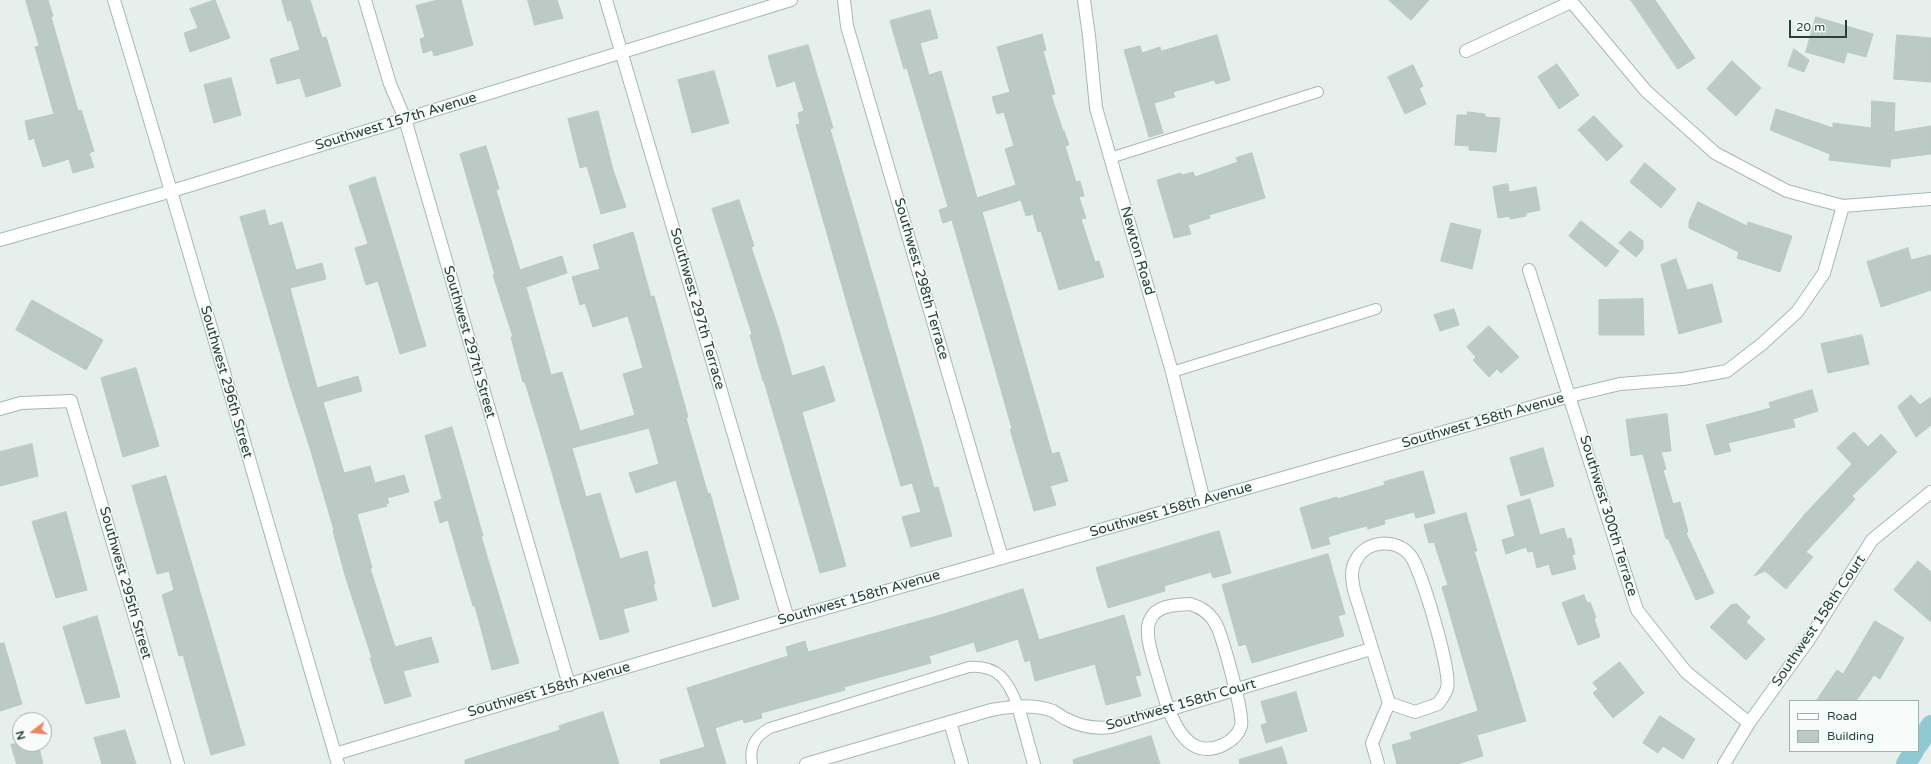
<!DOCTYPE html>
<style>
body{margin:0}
#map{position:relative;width:1931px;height:764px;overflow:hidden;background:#e6efeb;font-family:"Varela Round",sans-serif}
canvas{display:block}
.legend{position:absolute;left:1789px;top:700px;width:130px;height:52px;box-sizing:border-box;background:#f7fbf9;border:1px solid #a3b1ad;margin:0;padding:5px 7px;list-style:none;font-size:12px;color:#24423a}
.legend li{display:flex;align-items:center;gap:8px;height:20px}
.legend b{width:20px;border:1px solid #a3b1ad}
.north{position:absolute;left:12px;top:712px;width:40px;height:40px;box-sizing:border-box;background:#f7fbf9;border:1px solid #a3b1ad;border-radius:50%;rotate:254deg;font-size:11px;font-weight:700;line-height:16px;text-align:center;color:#24423a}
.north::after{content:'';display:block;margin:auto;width:14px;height:18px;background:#f4845f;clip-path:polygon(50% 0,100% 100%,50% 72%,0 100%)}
.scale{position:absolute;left:1789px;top:20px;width:58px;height:18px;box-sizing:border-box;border:2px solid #24423a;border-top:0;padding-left:5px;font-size:12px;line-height:14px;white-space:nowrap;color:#24423a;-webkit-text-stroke:3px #f7fbf9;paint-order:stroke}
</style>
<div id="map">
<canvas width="1931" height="764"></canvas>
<ul class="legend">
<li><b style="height:5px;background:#fff"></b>Road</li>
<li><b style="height:11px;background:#bbcac4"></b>Building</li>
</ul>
<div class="north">N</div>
<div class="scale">20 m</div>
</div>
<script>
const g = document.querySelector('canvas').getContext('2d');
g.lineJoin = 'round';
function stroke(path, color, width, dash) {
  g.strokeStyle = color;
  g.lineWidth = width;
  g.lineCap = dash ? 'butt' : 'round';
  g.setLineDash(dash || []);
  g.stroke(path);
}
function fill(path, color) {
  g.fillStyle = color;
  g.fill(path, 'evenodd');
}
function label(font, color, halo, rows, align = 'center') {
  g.font = font + ' "Varela Round",sans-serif';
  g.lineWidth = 3;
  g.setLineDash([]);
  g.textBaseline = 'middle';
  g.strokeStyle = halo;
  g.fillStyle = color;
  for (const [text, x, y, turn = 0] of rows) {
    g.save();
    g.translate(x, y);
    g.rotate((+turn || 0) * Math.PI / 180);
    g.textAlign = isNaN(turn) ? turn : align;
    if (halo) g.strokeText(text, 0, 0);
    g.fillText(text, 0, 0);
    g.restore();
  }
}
const canal = new Path2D(`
 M 1918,745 L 1931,725
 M 1906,764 L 1914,751`);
const building = new Path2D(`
 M 26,0 L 48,0 L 53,16 L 51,17 L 78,111 L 81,110 L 94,151 L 89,153 L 94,167 L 73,173 L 69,159 L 43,167 L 34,138 L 29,140 L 25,121 L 54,114 L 35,47 L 39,46 Z
 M 215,0 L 230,38 L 190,52 L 184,33 L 198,28 L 190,9 Z
 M 282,0 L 310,0 L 322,38 L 326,37 L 341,86 L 306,97 L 300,78 L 277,84 L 270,59 L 300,50 L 291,20 L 288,21 Z
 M 438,0 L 461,0 L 473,45 L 434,56 L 432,50 L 423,53 L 420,39 L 425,37 L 416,6 Z
 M 528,0 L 557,0 L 563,18 L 535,25 Z
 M 1389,0 L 1429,0 L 1411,20 Z
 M 1631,0 L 1655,0 L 1695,58 L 1678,69 Z
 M 930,10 L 938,38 L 920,43 L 929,75 L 941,71 L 977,198 L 1016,185 L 1005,149 L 1014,146 L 1004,112 L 997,114 L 992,97 L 1010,92 L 997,47 L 1042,34 L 1046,50 L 1043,51 L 1055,94 L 1051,95 L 1063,131 L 1064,131 L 1069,145 L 1065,146 L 1076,182 L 1080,181 L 1084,196 L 1079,197 L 1086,218 L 1081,219 L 1095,262 L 1099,261 L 1104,277 L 1059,290 L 1041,231 L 1038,232 L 1033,214 L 1026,216 L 1021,200 L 982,212 L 1052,454 L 1059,452 L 1068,481 L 1050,486 L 1056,505 L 1034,511 L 1010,429 L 1012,429 L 994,365 L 952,220 L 943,223 L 939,210 L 948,207 L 907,68 L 904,69 L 890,21 Z
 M 1816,17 L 1873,34 L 1866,57 L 1847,52 L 1844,63 L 1806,52 Z
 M 1217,35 L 1230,80 L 1216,84 L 1214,80 L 1173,92 L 1175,97 L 1154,103 L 1163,133 L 1149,137 L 1124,50 L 1140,46 L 1142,53 L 1160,47 L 1161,51 Z
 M 1897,35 L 1931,38 L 1931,82 L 1894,79 Z
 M 808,45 L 833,128 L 830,129 L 919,434 L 934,488 L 938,487 L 952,536 L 911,547 L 902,517 L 921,512 L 912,483 L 901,486 L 850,314 L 796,125 L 800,124 L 798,113 L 804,111 L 795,81 L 777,87 L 768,56 Z
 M 1794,49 L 1809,60 L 1804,72 L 1788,66 Z
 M 1732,61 L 1761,88 L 1736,116 L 1707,89 Z
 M 1557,64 L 1579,95 L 1559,109 L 1538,77 Z
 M 1413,65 L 1423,86 L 1419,88 L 1426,104 L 1405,114 L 1388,77 Z
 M 714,71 L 729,123 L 692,133 L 678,80 Z
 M 231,78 L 241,115 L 214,123 L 204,85 Z
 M 1872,101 L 1895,103 L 1894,132 L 1931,126 L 1931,154 L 1891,159 L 1890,167 L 1829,160 L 1830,154 L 1770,130 L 1776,109 L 1833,128 L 1833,123 L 1871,128 Z
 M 598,111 L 613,170 L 626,207 L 601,214 L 587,166 L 580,168 L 568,119 Z
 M 1468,112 L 1485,114 L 1485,117 L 1500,118 L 1496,152 L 1469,150 L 1469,146 L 1455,145 L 1457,115 L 1467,115 Z
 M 1594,116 L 1623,146 L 1607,161 L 1578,130 Z
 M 486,146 L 499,189 L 496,190 L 519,267 L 520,270 L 562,256 L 567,273 L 526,287 L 551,375 L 562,372 L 580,431 L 635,415 L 623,374 L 643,368 L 628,316 L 593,327 L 585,303 L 580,305 L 572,277 L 600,269 L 593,245 L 633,232 L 651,297 L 654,296 L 688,417 L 686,418 L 708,494 L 710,493 L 739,599 L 713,607 L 676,480 L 636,493 L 629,473 L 659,464 L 649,428 L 572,448 L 586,497 L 600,493 L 620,559 L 647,551 L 655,584 L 653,584 L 657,600 L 623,609 L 629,632 L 600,640 L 545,448 L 525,382 L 523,382 L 511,337 L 513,337 L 493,275 L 495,275 L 460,154 Z
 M 1252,153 L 1265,198 L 1209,215 L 1210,218 L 1188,225 L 1191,234 L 1174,238 L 1157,180 L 1181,173 L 1182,175 L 1193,172 L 1195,177 L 1238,162 L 1236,158 Z
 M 1645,163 L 1676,189 L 1661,208 L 1630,182 Z
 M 375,177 L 426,346 L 400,354 L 378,281 L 366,285 L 355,248 L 368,244 L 349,186 Z
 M 1508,184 L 1509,192 L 1536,187 L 1540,210 L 1526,213 L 1526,216 L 1510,219 L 1510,216 L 1498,218 L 1493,187 Z
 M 739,200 L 754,246 L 751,247 L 778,327 L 792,376 L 824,366 L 835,401 L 802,412 L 846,566 L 820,573 L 764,381 L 763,381 L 750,335 L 752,334 L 712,209 Z
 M 1698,202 L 1747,226 L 1748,222 L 1792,236 L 1780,272 L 1737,258 L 1739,252 L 1689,228 L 1689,222 Z
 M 265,210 L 269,226 L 282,222 L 296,270 L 322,263 L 326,279 L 290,288 L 317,388 L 358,376 L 362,391 L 323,402 L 344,473 L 370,466 L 375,483 L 404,475 L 409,492 L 387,498 L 389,503 L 386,504 L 387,506 L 357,514 L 372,568 L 370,568 L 395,647 L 431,637 L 439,662 L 403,671 L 411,696 L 385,704 L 370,658 L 372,658 L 345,575 L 333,531 L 334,530 L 310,448 L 290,386 L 240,217 Z
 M 1581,221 L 1619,251 L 1606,267 L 1569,236 Z
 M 1451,223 L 1481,230 L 1472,269 L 1441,261 Z
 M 1630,231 L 1643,241 L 1643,249 L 1636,257 L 1619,243 Z
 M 1908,248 L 1911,260 L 1931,255 L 1931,290 L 1881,307 L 1867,262 Z
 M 1676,259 L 1687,290 L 1712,284 L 1722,322 L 1679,334 L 1661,265 Z
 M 1643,299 L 1644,335 L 1599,335 L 1599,300 Z
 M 32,300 L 103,340 L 86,370 L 16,330 Z
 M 1454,309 L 1459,325 L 1440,331 L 1434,315 Z
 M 1489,326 L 1519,357 L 1501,373 L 1497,369 L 1489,377 L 1473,360 L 1476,357 L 1467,347 Z
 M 1862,335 L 1869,364 L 1828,373 L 1821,344 Z
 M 136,368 L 159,446 L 123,457 L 101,378 Z
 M 1812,390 L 1818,411 L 1793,419 L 1795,427 L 1728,443 L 1731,451 L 1715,455 L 1706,425 L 1771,408 L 1769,403 Z
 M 1911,395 L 1920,405 L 1931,397 L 1931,425 L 1916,437 L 1898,407 Z
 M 1667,414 L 1671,451 L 1661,452 L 1666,469 L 1663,470 L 1673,504 L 1680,502 L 1688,532 L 1686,533 L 1714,593 L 1696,600 L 1668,538 L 1666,539 L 1643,454 L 1631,456 L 1626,420 Z
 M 452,427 L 483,536 L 481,536 L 519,663 L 492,670 L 475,606 L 473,606 L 460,562 L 448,520 L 440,523 L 434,502 L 442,499 L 425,436 Z
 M 1854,432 L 1868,447 L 1881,434 L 1897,452 L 1852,496 L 1855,499 L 1806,552 L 1813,557 L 1786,589 L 1765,571 L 1754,576 L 1805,514 L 1852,464 L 1837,448 Z
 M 32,444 L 38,476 L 0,486 L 0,452 Z
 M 1543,448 L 1554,486 L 1521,496 L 1510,458 Z
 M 1423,471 L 1435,513 L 1416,518 L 1414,512 L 1384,520 L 1385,524 L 1368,529 L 1367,526 L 1347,531 L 1328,537 L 1330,544 L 1312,549 L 1300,508 L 1337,497 L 1337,499 L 1385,485 L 1384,482 Z
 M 166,476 L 245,745 L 211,755 L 183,655 L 179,656 L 162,595 L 174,590 L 169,571 L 157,574 L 132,486 Z
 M 1530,499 L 1540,535 L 1564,528 L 1567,539 L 1571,538 L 1575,554 L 1572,555 L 1576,569 L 1552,575 L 1549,564 L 1537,568 L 1533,551 L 1528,552 L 1526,547 L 1506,554 L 1502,540 L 1515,536 L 1507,506 Z
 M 66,512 L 87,590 L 56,598 L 32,522 Z
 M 1466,513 L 1477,551 L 1474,551 L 1526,721 L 1477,735 L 1483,756 L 1457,764 L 1397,764 L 1392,745 L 1412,739 L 1410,733 L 1478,711 L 1442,587 L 1448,585 L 1434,542 L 1429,543 L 1424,525 Z
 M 1219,531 L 1231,573 L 1213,578 L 1211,572 L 1164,586 L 1165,591 L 1108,608 L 1096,568 Z
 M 1328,554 L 1345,614 L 1338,616 L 1344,636 L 1252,663 L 1246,644 L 1239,646 L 1222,585 Z
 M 1918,561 L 1931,572 L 1931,622 L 1894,590 Z
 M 1023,589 L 1039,640 L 1124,615 L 1141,675 L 1135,676 L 1141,696 L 1106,705 L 1095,664 L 1035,681 L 1030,660 L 1025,662 L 1018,639 L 977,652 L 974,642 L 929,656 L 931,663 L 844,687 L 845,690 L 761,713 L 762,718 L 744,723 L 743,719 L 715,728 L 726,764 L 661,764 L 660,760 L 705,747 L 687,688 L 788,656 L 786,647 L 805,641 L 808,652 L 944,614 Z
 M 1584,595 L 1587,603 L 1590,602 L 1596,618 L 1594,618 L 1600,637 L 1578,645 L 1562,603 Z
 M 1737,604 L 1750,617 L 1746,622 L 1765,639 L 1746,660 L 1710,627 L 1731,605 Z
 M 97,616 L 120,697 L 86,704 L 63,627 Z
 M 1875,621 L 1904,638 L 1880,679 L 1874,675 L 1856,701 L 1816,701 L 1837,670 L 1843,674 Z
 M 4,643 L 22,704 L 0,711 L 0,644 Z
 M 1620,662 L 1644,693 L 1613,718 L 1593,693 L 1598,689 L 1593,683 Z
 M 1296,692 L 1307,731 L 1266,743 L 1261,725 L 1267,723 L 1261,702 Z
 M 603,712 L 619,764 L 465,764 L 465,760 L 560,730 L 559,726 Z
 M 1660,716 L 1695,739 L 1683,759 L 1663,746 L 1658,753 L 1643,743 Z
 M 125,730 L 136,764 L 102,764 L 94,738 Z
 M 1151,736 L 1160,764 L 1074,764 L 1073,760 Z
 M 11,744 L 38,744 L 43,764 L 17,764 Z
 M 1282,747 L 1287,764 L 1240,764 L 1239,760 Z`);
const lane = new Path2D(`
 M 1110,158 L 1318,92
 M 1172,372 L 1376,309
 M 752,764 C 749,747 755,736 770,728 L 969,667 C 999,665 1008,681 1018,706`);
const street = new Path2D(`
 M 365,0 L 390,84 L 405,119 L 569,685
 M 606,0 L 788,619
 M 844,0 L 847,26 L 1002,558
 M 1084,0 L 1089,36 L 1096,108 L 1172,372 L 1204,501
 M 1570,0 L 1646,91 L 1715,153 L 1787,191 L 1843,206 L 1931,199
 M 1466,51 L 1571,2
 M 1529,270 L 1637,610 L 1686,672 L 1749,723
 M 0,409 L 21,403 L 71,401 L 178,764
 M 1190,604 C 1201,607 1211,614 1217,626 C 1223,640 1244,713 1241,726 C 1238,736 1231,741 1223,745 C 1181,764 1167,706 1159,679 C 1155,664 1143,634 1150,620 C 1156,605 1175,605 1190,604 Z
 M 1018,706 L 1034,764
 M 950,722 L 962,764
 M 335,754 L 788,619 L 1570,396 L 1620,384 L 1683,379 L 1727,371 L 1762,344 L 1797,312 L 1824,273 L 1843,206
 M 806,764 L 991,710 C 1012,706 1033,704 1053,711 C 1057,713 1061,717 1066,719 C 1081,727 1095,729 1111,727 L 1371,649
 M 1378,764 L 1372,743 L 1389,703 L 1354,590 C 1352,579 1350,570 1356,560 C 1366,540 1396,538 1410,555 C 1421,568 1452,673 1447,688 C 1446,694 1441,699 1438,704 L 1415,712 L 1389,703
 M 1724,764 L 1749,723 L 1808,641 L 1872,540 L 1931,492`);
const secondary = new Path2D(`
 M 114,0 C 191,254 263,509 338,764
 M 0,240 L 172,191 L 791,0`);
const streetNames = [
 ["Southwest 157th Avenue",396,122,-17],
 ["Newton Road",1137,251,74],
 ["Southwest 298th Terrace",921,279,74],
 ["Southwest 297th Terrace",697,309,74],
 ["Southwest 297th Street",469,342,74],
 ["Southwest 296th Street",226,382,74],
 ["Southwest 158th Avenue",1483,421,-16],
 ["Southwest 158th Avenue",1171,510,-16],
 ["Southwest 300th Terrace",1608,516,73],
 ["Southwest 295th Street",125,583,74],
 ["Southwest 158th Avenue",859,598,-16],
 ["Southwest 158th Court",1819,621,-56],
 ["Southwest 158th Avenue",549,690,-16],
 ["Southwest 158th Court",1181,705,-16]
];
stroke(canal, '#8ec9d4', 20);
fill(building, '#bbcac4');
stroke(building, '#b8c9c2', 1);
stroke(lane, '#a8b8b2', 12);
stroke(street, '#a8b8b2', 14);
stroke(secondary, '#a4bbb3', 14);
stroke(lane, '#fff', 10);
stroke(street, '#fff', 12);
stroke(secondary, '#fff', 12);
label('14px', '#24423a', '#f7fbf9', streetNames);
</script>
